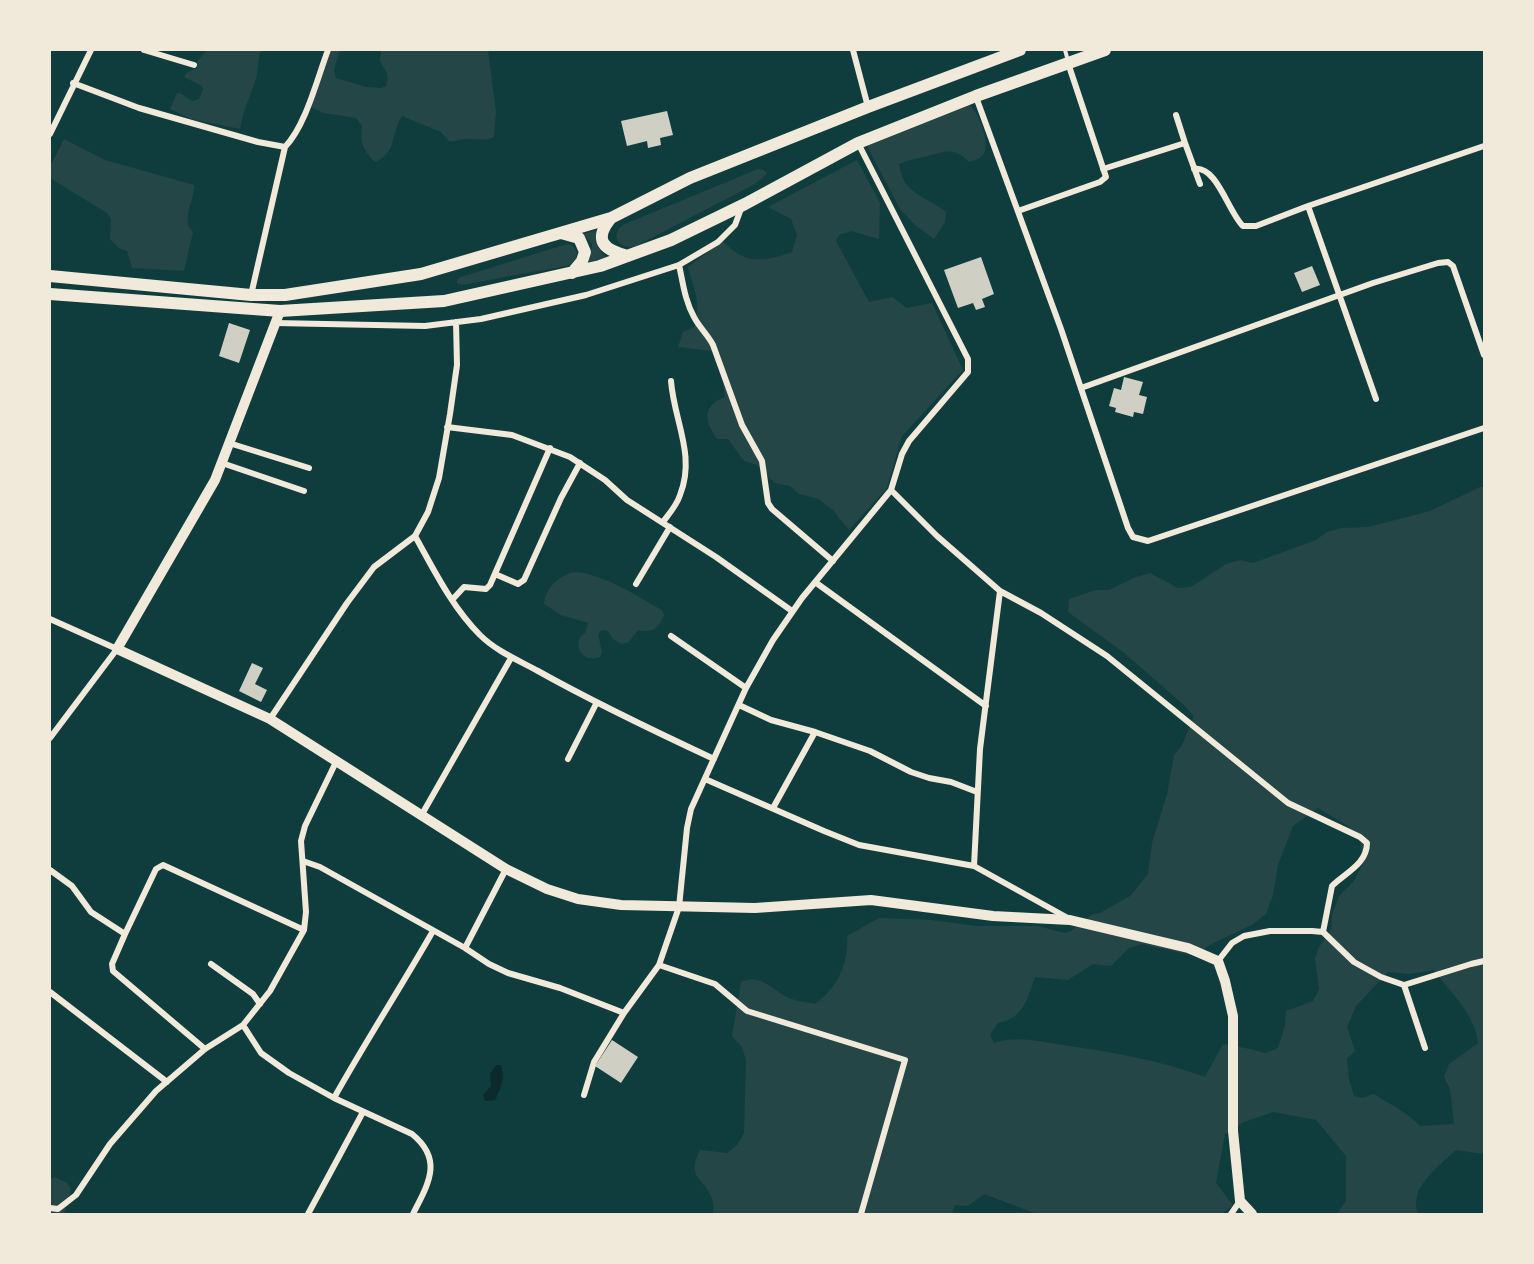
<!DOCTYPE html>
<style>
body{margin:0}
#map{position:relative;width:1534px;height:1264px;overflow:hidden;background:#0f3d3e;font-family:"DejaVu Sans",sans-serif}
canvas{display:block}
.frame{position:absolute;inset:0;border:51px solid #f1e9da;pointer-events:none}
</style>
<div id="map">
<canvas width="1534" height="1264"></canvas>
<div class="frame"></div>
</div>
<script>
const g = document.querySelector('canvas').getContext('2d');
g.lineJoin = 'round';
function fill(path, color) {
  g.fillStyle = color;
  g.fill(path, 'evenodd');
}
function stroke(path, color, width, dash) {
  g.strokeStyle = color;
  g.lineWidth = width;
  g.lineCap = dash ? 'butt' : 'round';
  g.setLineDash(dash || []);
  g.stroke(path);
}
const green = new Path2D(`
 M 207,50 L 261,50 C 257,59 259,68 256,78 C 251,95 243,110 240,129 L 191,119 L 170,109 L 177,93 L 180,93 L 192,101 L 199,99 L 203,89 L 202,86 L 184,77 L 186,73 L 197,68 L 198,60 Z
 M 330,50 L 340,50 L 334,70 L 336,78 L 366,87 L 381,88 L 386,86 C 391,71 384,72 380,60 L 381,50 L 488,50 L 496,112 L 494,137 C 485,141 480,139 469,139 C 462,138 457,142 449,141 L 441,132 L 402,116 C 391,131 397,154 375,162 C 363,150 360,143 362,126 L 356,118 L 324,113 L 306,105 Z
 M 965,102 C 977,107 989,138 985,151 C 983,158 976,160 969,162 C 955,147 947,151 928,156 C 918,158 909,160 899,164 C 902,194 926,196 946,212 L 945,222 L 934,239 L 916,226 L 900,209 L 868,148 L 868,142 Z
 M 64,139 L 105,160 L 194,185 C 195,201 180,219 193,232 L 184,271 L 132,268 L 127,251 L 119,248 L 110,239 L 111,219 L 107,213 L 50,178 L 50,167 Z
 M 857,160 L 880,203 L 879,239 L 851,231 L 839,235 L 836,241 L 869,302 L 892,297 L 907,308 L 932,303 L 963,370 L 902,436 L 887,488 L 849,530 L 833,510 L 818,499 L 799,494 L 790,486 L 775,483 L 757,465 L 744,461 L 728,439 L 717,439 C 704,420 702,406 725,397 L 720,364 L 712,351 L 678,347 L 683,332 L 694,327 C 702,300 694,292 688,267 L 723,241 C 744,265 764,262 792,252 L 797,235 L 791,219 L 768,207 Z
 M 758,169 L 764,170 L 767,174 L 755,184 L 634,247 C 616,249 610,232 625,224 Z
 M 597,230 C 596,240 597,251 607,257 L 588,262 L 591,254 L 592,244 L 583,234 Z
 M 567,244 L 572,245 L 577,252 L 576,258 L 570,265 L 462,285 L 457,283 L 457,279 L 461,277 Z
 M 1480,487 L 1484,487 L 1484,1154 L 1456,1150 C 1438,1167 1408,1188 1418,1214 L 1337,1214 L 1346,1201 L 1346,1156 L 1316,1120 L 1273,1112 L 1244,1122 L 1225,1134 L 1216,1183 L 1233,1205 L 1222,1214 L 1037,1214 L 984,1194 L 968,1206 L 955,1205 L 952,1214 L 713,1214 C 713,1210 714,1204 712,1199 C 705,1177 685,1180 700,1150 L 727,1153 L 738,1144 L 744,1133 L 746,1060 L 742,1047 L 732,1036 L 741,982 C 759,973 771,988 785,996 C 793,1001 806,1002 815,1004 C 837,988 849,964 847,936 L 879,918 L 931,920 L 977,926 L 1038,926 L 1065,933 L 1071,931 L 1093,914 L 1100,913 L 1130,896 L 1148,874 L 1152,843 L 1167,794 L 1174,755 L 1182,745 L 1194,716 L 1184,705 L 1123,652 L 1068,612 L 1069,599 L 1096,590 L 1109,590 L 1136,577 L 1150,573 L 1178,588 L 1191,587 L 1226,564 L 1240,560 L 1253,563 L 1316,540 L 1327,532 L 1341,528 L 1368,527 L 1430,511 ZM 1318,808 L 1348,826 L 1360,841 L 1363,863 L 1354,881 L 1339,896 L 1332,915 L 1331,930 L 1319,947 L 1315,958 L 1319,989 L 1313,1001 L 1286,1011 L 1285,1026 L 1278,1048 L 1265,1053 L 1250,1049 L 1223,1044 L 1205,1077 C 1159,1060 1111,1052 1063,1045 C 1039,1042 1018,1035 994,1043 L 990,1035 L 998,1023 C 1024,1018 1027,999 1035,977 L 1068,980 L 1093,964 L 1111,966 L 1129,948 L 1142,944 L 1195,956 L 1211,944 L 1252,925 L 1266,914 L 1273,895 L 1278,865 L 1293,826 ZM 1434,970 C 1450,993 1475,1013 1478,1043 L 1449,1064 L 1444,1077 L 1450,1089 L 1454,1124 L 1420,1126 C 1407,1112 1389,1104 1374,1094 L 1362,1098 L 1354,1096 L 1349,1079 L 1347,1059 L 1355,1051 L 1347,1027 L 1356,1006 L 1388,972 L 1409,974 Z
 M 573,572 C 603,573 636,596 662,610 L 664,616 C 658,629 652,633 638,630 L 629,642 L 621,644 L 613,639 L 608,631 L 602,630 L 598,634 L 602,652 L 600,657 C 584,664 569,644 585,633 L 588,623 L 561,615 L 544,604 C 545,588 558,577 573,572 Z
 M 55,1177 L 67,1183 L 71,1189 L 65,1212 L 63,1214 L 50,1214 L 50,1179 Z`);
const water = new Path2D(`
 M 496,1065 L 501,1065 C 505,1078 501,1089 495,1100 L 485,1101 L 483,1095 L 491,1086 L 490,1074 Z`);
const building = new Path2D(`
 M 667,111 L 673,135 L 660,138 L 661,145 L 648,148 L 647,141 L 627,146 L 621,121 Z
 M 981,257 L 994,294 L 982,299 L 985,307 L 976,310 L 973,303 L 958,308 L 944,270 Z
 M 1312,266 L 1320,285 L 1302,292 L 1294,273 Z
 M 229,323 L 250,330 L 239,363 L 219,356 Z
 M 1124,377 L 1143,382 L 1139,395 L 1147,397 L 1143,414 L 1134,412 L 1133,417 L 1115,412 L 1116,408 L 1109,406 L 1114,388 L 1121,390 Z
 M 252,663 L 263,668 L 255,684 L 267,690 L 261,702 L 239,691 Z
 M 612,1040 L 638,1057 L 621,1083 L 595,1066 Z`);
const service = new Path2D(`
 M 1065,50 L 1068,61`);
const minor = new Path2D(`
 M 144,50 L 194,65
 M 853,50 L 868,107
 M 73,83 L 139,108 L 258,142 L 285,147
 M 976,97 L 1061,329 L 1128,528 L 1133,537 L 1148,541 L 1484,428
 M 1176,115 L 1185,143
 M 50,134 L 91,50
 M 285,147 C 306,125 317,79 328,50
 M 1103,169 L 1185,143 L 1200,184
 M 1194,169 C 1217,165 1228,212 1243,226 L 1256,226 L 1308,206 L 1376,399
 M 1308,206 L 1484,146
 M 1018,211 L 1100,182 L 1106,177 L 1068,63
 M 679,265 C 683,283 685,301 694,317 C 699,327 708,335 713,345 L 742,425 L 762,461 L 768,503 L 772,509 L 833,561
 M 251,295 L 285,147
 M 275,323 L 425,326 L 481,319 L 586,295 L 679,265 L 718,242 L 735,225 L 742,206
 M 1081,388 L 1373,283 L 1438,263 L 1448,262 L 1453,266 L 1484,355
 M 447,427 L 512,435 L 570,457 L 605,480 L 627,500 L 716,557 L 792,611
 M 229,443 L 309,468
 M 222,463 L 304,491
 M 891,490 L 937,536 L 1000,591 L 1041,613 L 1107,656 L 1288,803 L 1360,837 L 1367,843 C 1367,864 1345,873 1332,886 L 1323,932
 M 663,522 C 669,514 677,505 680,495 C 696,455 674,421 671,381
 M 415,536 C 434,570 452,607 480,635 C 496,651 518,660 538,671 C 595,703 654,731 714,759
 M 495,574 L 518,584 L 524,580 L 561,498 L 580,463
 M 815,582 L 986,706
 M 636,584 L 670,527
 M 452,600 L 464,587 L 486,589 L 490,585 L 550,448
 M 50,619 L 117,649 L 50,738
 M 671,636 L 746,688
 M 739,705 L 771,720 L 815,732
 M 270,719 L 347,603 L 374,567 L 415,536 L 428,512 L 439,478 L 450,414 L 457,365 L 456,322
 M 568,759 L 596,704
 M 336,762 L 305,826 L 301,841 L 306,912 L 304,930 L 270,991 L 243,1025 L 261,1053 L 289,1073 L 334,1098 L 412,1134 C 444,1160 428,1184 413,1214
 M 705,779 L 824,831 L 859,845 L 974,866 L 1066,917
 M 773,808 L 815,732 L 870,751 L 911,772 L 929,778 L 951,782 L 977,792
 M 421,816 L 511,658
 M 303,861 L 320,867 L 465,948 L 489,964 L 508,973 L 560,988 L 624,1013 L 659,965 L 679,907 L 687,828 L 691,809 L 746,688 L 773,640 L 802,598 L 891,490 L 902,454 L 909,441 L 968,372 L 968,359 L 858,143
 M 974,866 L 980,749 L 1000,591
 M 50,870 L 72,886 L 91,912 L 125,934 L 112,964 L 113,971 L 205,1049
 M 125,934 L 156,869 L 163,865 L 304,930
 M 465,948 L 506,869
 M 1218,961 L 1232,943 L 1244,936 L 1270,931 L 1312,931 L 1323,932 L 1354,962 L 1381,977 L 1404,985 L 1471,964 L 1484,961
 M 211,964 L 253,994 L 260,1004
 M 659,965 L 715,984 L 747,1011 L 905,1060 L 861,1214
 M 1404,985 L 1425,1048
 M 50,992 L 167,1082
 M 584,1095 L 594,1062 L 624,1013
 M 334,1098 C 366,1041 401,987 433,931
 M 50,1208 L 58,1209 L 76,1195 L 110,1144 L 156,1091 L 205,1049 L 243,1025
 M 308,1214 L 363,1112
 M 1231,1214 L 1240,1201`);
const secondary = new Path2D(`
 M 280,311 L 215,480 L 117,649 L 270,719 L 506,869 L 547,889 L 578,899 L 621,905 L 755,908 L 871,900 L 993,916 L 1070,920 L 1188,948 L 1218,961 L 1225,981 L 1233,1016 L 1233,1131 L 1240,1201 L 1252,1214`);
const trunk = new Path2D(`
 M 611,218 C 593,240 603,250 628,256
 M 561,233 L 579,238 L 585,252 L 582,261 L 572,273
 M 50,276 L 251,295 L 285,295 L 421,274 L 611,218 L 690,178 L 868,107 L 1020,50
 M 50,294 L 280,311 L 444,301 L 600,266 L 671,240 L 745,204 L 858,143 L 976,96 L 1105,50`);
fill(green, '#244646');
fill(water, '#0a2a2b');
fill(building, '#cfcfc3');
stroke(service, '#f1e9da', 4);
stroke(minor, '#f1e9da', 6);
stroke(secondary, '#f1e9da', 10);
stroke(trunk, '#f1e9da', 12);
</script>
